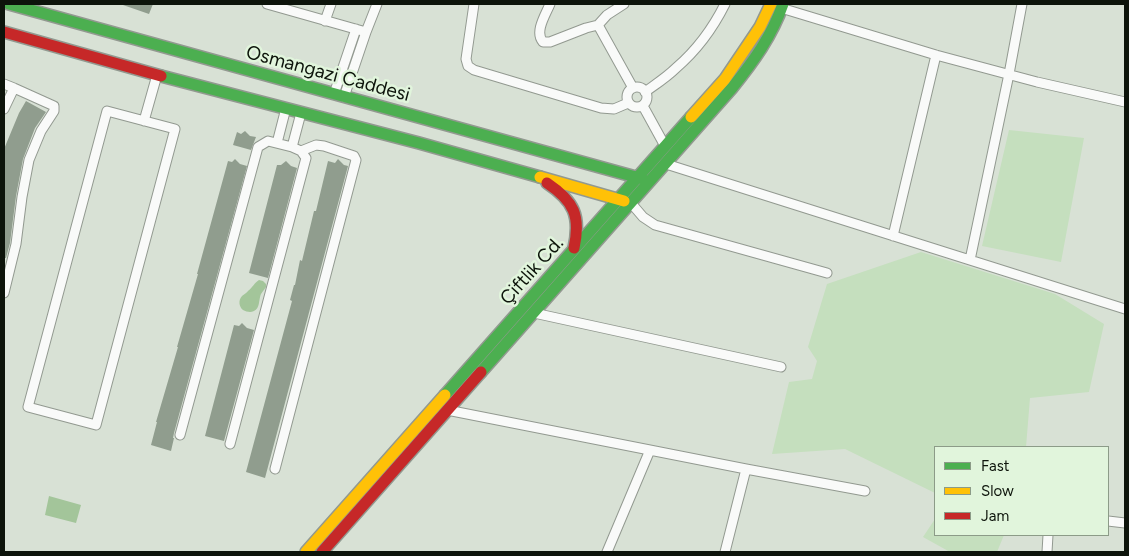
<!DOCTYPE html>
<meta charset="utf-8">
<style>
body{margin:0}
#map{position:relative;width:1129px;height:556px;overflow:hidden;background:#d8e1d5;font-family:Figtree,sans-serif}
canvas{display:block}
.frame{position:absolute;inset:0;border:5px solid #0d140b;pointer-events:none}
.legend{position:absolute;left:934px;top:446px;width:175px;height:90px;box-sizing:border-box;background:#e1f5dc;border:1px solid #8c9b88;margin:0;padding:6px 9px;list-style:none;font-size:15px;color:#0d140b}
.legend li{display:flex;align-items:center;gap:10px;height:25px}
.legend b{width:25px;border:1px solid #8c9b88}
</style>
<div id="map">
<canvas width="1129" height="556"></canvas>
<div class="frame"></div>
<ul class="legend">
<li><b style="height:6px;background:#4caf50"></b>Fast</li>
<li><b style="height:6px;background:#ffc107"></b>Slow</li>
<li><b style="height:6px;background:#c62828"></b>Jam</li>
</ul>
</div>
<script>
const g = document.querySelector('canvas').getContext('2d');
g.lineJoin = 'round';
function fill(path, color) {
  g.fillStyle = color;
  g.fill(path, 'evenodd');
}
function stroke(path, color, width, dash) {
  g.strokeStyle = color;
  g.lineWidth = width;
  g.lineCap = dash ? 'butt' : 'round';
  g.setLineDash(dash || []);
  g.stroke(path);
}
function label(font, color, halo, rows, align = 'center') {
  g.font = font + ' Figtree,sans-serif';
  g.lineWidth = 5;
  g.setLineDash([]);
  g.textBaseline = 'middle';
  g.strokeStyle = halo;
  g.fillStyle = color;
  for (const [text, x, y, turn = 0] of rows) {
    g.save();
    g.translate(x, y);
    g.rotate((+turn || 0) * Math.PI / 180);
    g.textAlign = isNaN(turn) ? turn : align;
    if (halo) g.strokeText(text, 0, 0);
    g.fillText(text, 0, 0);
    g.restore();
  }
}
const green = new Path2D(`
 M 1009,130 L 1084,138 L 1061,262 L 982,246 Z
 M 921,252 L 1055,294 L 1104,324 L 1089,392 L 1030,398 L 1026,447 L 935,447 L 935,493 L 845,449 L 772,454 L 789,382 L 812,379 L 817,361 L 808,347 L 827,284 Z
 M 935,519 L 935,535 L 1004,535 L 997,552 L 950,552 L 923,537 Z`);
const water = new Path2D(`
 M 259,280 L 263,281 L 266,284 L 266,287 C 264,290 263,291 261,294 C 258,301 261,311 250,312 C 248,312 245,311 243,310 C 239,307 238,300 242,296 C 244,294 247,293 248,291 C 253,287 254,283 259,280 Z
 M 49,496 L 81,505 L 76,523 L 45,515 Z`);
const building = new Path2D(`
 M 124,4 L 153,4 L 149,14 L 123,5 Z
 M 26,101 L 46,112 L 35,128 L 23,159 L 16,196 L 10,243 L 6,258 L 4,258 L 4,149 L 19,113 Z
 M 245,131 L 250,136 L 256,137 L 251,150 L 233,145 L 237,132 L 241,134 Z
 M 235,159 L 240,164 L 247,166 L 174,433 L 173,438 L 174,438 L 171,451 L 151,445 L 157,422 L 156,422 L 178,347 L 177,347 L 198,274 L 197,274 L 228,161 L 232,162 Z
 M 338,159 L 344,165 L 348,166 L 265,478 L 246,472 L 292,301 L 290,300 L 294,285 L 295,285 L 300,260 L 302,261 L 314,211 L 316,211 L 328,161 L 335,163 Z
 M 286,161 L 291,166 L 297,168 L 268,278 L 249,273 L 277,165 L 281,165 Z
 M 242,323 L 247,328 L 254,330 L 224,441 L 205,436 L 234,325 L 239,326 Z`);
const street = new Path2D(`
 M 267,4 L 366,32 L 377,4
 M 474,4 L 466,59 L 468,66 L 474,70 L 601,108 L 614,109 L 628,103
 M 550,4 C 546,14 534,32 543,42 L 550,42 L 586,28 L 598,25 L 607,15 L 624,4
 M 781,8 L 936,55 L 1037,82 L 1125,102
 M 325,21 L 331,4
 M 598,25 L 633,88
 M 4,84 L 14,88 L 4,109
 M627 97a10 10 0 1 1 20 0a10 10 0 1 1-20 0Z
 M 645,92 C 656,84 667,77 676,68 C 697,50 713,28 725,4
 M 334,94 L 356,29
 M 344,97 L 366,32
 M 643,106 L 665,146
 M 107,111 L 175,129 L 96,425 L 28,407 Z
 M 144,121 L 157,75
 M 277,143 L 286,108
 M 292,147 L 301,113
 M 666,164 L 1125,309
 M 631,203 L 643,217 L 655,225 L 827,273
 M 893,236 L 936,55
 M 970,260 L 1009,74 L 1022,4
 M 4,293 L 16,244 L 22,197 L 29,160 L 41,131 L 54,111 L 54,106 L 14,88
 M 534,313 L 781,367
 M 447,410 L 746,469 L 865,491
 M 180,435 L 258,147 L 268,141 L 292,147 L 301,151 L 306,158 L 230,444
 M 275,469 L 356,160 L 354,156 L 324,146 L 316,145 L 301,151
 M 1108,521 L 1125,523
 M 607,552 L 650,450
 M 725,552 L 746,469
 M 1047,552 L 1048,535`);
const fast = new Path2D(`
 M 9,4 L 643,179
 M 161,76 L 419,143 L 540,177
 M 481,372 L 732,88 C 753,62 772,36 783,4
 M 445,395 L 691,117`);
const slow = new Path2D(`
 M 691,117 L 725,79 L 760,27 L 771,4
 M 540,177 L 624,201
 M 306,552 L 445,395`);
const jam = new Path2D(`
 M 4,32 L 161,76
 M 547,183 C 574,201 581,216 574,248
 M 322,552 L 481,372`);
const streetNames = [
 ["Osmangazi Caddesi",328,74,15],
 ["Çiftlik Cd.",532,271,-48]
];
fill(green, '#c5dfbe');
fill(water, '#a3c59a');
fill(building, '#909d8e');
stroke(street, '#929990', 11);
stroke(fast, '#929990', 14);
stroke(slow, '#929990', 14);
stroke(jam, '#929990', 14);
stroke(street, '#f9faf9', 9);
stroke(fast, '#4caf50', 11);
stroke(slow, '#ffc107', 11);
stroke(jam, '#c62828', 11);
label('19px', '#0d140b', '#e1f5dc', streetNames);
</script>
